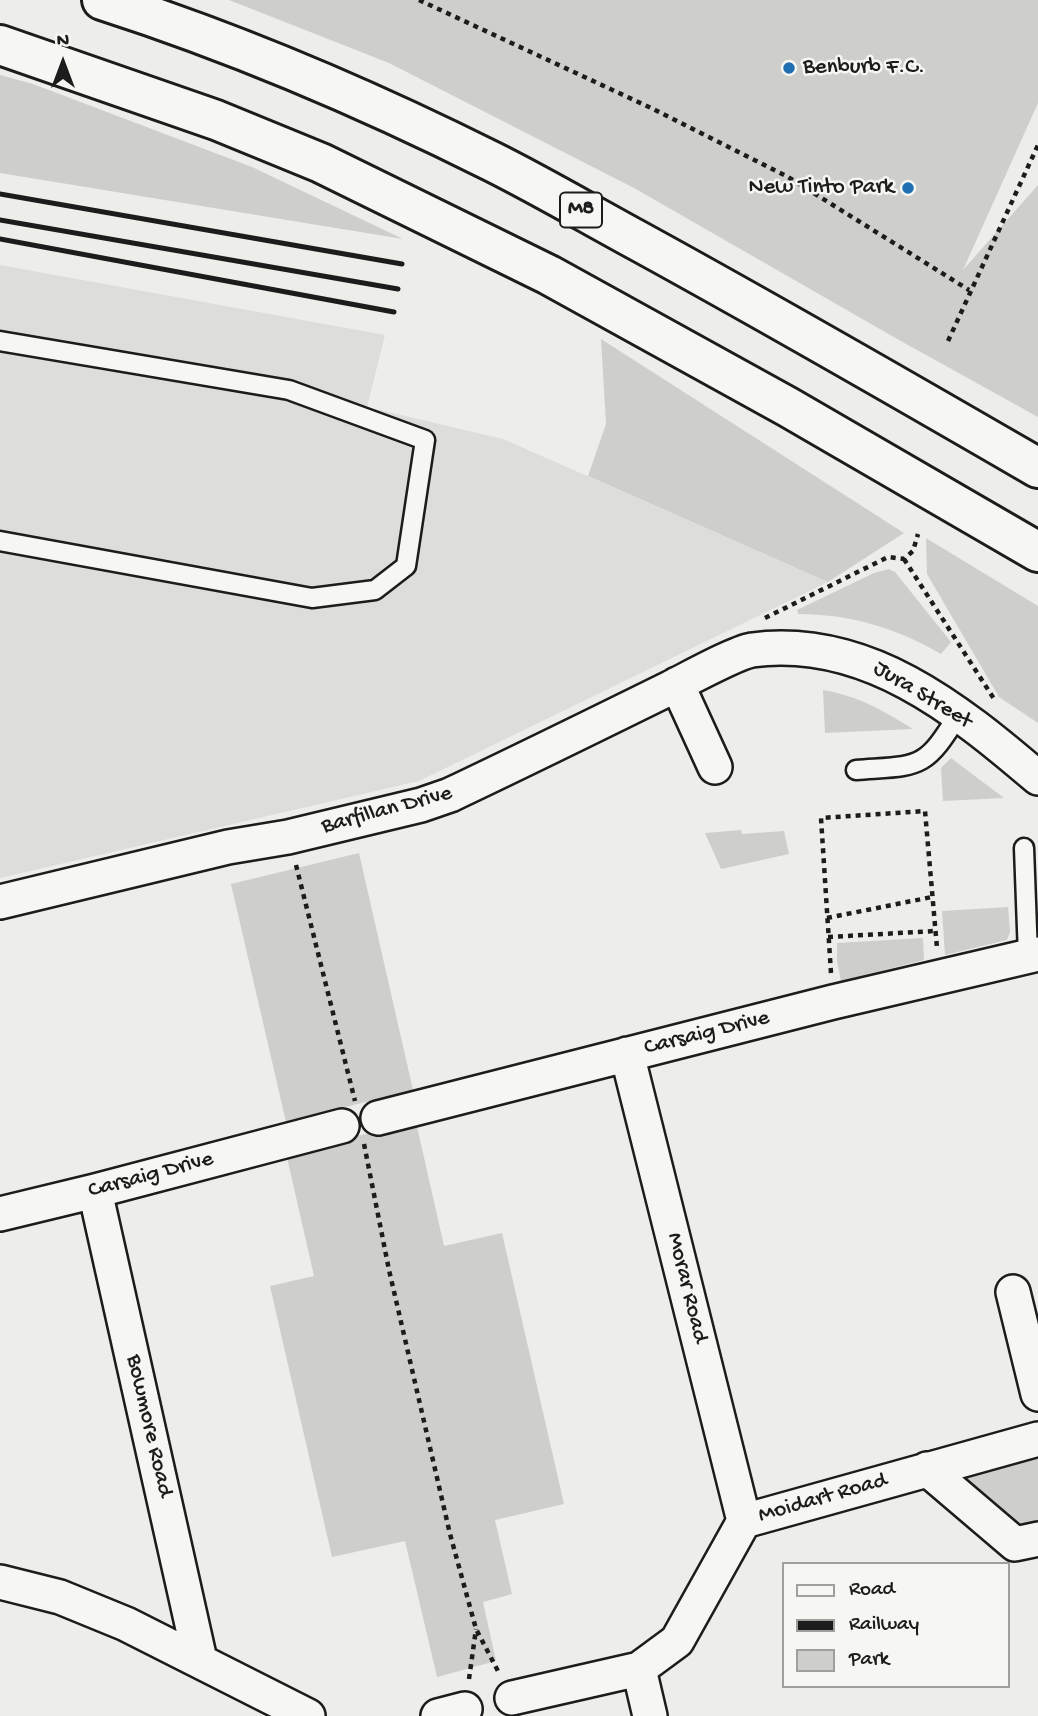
<!DOCTYPE html>
<style>
body{margin:0}
#map{position:relative;width:1038px;height:1716px;overflow:hidden;background:#edede9;font-family:"Gochi Hand",sans-serif}
canvas{display:block}
.legend{position:absolute;left:782px;top:1562px;width:228px;height:126px;box-sizing:border-box;background:#f6f6f2;border:2px solid #9f9f9c;margin:0;padding:9px 12px;list-style:none;font-size:21px;color:#1c1c1c}
.legend li{display:flex;align-items:center;gap:14px;height:35px}
.legend b{width:35px;border:2px solid #9f9f9c}
.north{position:absolute;left:28px;top:28px;width:70px;height:70px;-webkit-text-stroke:5px #f6f6f2;paint-order:stroke;rotate:0deg;font-size:19px;font-weight:700;line-height:28px;text-align:center;color:#1c1c1c}
.north::after{content:'';display:block;margin:auto;width:24px;height:32px;background:#1c1c1c;clip-path:polygon(50% 0,100% 100%,50% 72%,0 100%)}
</style>
<div id="map">
<canvas width="1038" height="1716"></canvas>
<ul class="legend">
<li><b style="height:9px;background:#f6f6f2"></b>Road</li>
<li><b style="height:9px;background:#1c1c1c"></b>Railway</li>
<li><b style="height:19px;background:#cececb"></b>Park</li>
</ul>
<div class="north">N</div>
</div>
<script>
const g = document.querySelector('canvas').getContext('2d');
g.lineJoin = 'round';
function fill(path, color) {
  g.fillStyle = color;
  g.fill(path, 'evenodd');
}
function stroke(path, color, width, dash) {
  g.strokeStyle = color;
  g.lineWidth = width;
  g.lineCap = dash ? 'butt' : 'round';
  g.setLineDash(dash || []);
  g.stroke(path);
}
function label(font, color, halo, rows, align = 'center') {
  g.font = font + ' "Gochi Hand",sans-serif';
  g.lineWidth = 5;
  g.setLineDash([]);
  g.textBaseline = 'middle';
  g.strokeStyle = halo;
  g.fillStyle = color;
  for (const [text, x, y, turn = 0] of rows) {
    g.save();
    g.translate(x, y);
    g.rotate((+turn || 0) * Math.PI / 180);
    g.textAlign = isNaN(turn) ? turn : align;
    if (halo) g.strokeText(text, 0, 0);
    g.fillText(text, 0, 0);
    g.restore();
  }
}
const built = new Path2D(`
 M 0,265 L 385,335 L 367,407 L 503,439 L 828,582 L 419,781 L 0,878 Z`);
const green = new Path2D(`
 M 229,0 L 1038,0 L 1038,103 L 963,270 L 1038,185 L 1038,417 L 899,340 L 634,188 L 389,63 Z
 M 0,75 L 33,84 L 252,167 L 403,239 L 0,173 Z
 M 601,339 L 904,533 L 828,582 L 588,476 L 606,424 Z
 M 926,538 L 1038,606 L 1038,723 L 999,697 L 927,574 Z
 M 889,569 L 895,572 L 951,642 L 941,654 C 897,628 849,614 798,614 L 797,610 L 874,573 Z
 M 823,690 C 861,697 880,709 913,729 L 825,733 Z
 M 951,758 L 1004,798 L 943,801 L 941,768 Z
 M 741,830 L 742,834 L 784,831 L 789,854 L 721,869 L 705,833 Z
 M 359,853 L 413,1090 L 286,1122 L 231,884 Z
 M 1008,907 L 1010,932 L 1007,940 L 945,955 L 942,911 Z
 M 923,938 L 924,960 L 841,981 L 837,961 L 837,943 Z
 M 416,1122 L 444,1246 L 502,1233 L 564,1504 L 495,1520 L 512,1594 L 483,1602 L 496,1661 L 437,1677 L 405,1541 L 332,1557 L 270,1286 L 314,1276 L 286,1153 Z
 M 1038,1439 L 1038,1539 L 927,1469 Z`);
const path = new Path2D(`
 M 419,0 L 649,107 L 788,177 L 969,290
 M 948,341 L 1038,145
 M 904,559 L 996,702
 M 765,618 L 888,557 L 904,559 L 913,551 L 918,534
 M 296,865 L 355,1101
 M 827,918 L 932,897
 M 828,937 L 935,931
 M 831,973 L 821,818 L 925,811 L 937,948
 M 364,1144 L 389,1270 L 450,1534 L 476,1629 L 499,1673
 M 469,1679 L 476,1629`);
const lane = new Path2D(`
 M 0,341 L 289,390 L 425,440 L 406,566 L 375,590 L 312,598 L 0,541
 M 856,770 C 919,765 924,771 958,715
 M 1024,848 L 1028,956`);
const street = new Path2D(`
 M 677,684 L 715,767
 M 0,902 L 228,847 L 288,837 L 421,805 L 450,795 C 524,760 597,724 670,688 C 688,679 735,653 752,650 C 866,635 957,709 1038,778
 M 627,1054 L 744,1521
 M 378,1118 L 833,1002 L 1038,954
 M 95,1191 L 200,1660
 M 0,1214 L 95,1191 L 342,1126
 M 1013,1292 L 1038,1394
 M 927,1469 L 1015,1544 L 1038,1539
 M 0,1582 L 60,1597 L 126,1624 L 308,1716
 M 639,1669 L 650,1716
 M 512,1698 L 639,1669 L 677,1641 L 744,1521 L 1038,1439
 M 438,1716 L 465,1709`);
const highway = new Path2D(`
 M 102,0 C 236,43 367,99 493,162 C 543,187 592,216 642,243 C 775,316 907,392 1038,468
 M 0,45 L 216,120 L 321,163 L 549,275 L 788,407 L 1038,552`);
const rail = new Path2D(`
 M 0,194 L 402,264
 M 0,220 L 398,289
 M 0,239 L 394,312`);
const markers = [
 [789,68,7,"#1f6fb2"],
 [908,188,7,"#1f6fb2"]
];
const shields = [
 [581,210,42]
];
const shieldNames = [
 ["M8",581,210]
];
const poiNames = [
 ["Benburb F.C.",803,68],
 ["New Tinto Park",894,188,"right"]
];
const streetNames = [
 ["Jura Street",922,696,31],
 ["Barfillan Drive",387,811,-15],
 ["Carsaig Drive",707,1034,-14],
 ["Carsaig Drive",151,1176,-15],
 ["Morar Road",686,1288,76],
 ["Bowmore Road",148,1426,77],
 ["Moidart Road",823,1499,-16]
];
fill(built, '#ddddda');
fill(green, '#cececb');
stroke(lane, '#1c1c1c', 23);
stroke(street, '#1c1c1c', 38);
stroke(highway, '#1c1c1c', 44);
stroke(path, '#1c1c1c', 4.5, [5, 5]);
stroke(lane, '#f6f6f2', 18);
stroke(street, '#f6f6f2', 33);
stroke(highway, '#f6f6f2', 38);
stroke(rail, '#1c1c1c', 5);
for (const [x, y, r, color] of markers) {
  const dot = new Path2D();
  dot.arc(x, y, r, 0, 2 * Math.PI);
  g.fillStyle = color;
  g.fill(dot);
  stroke(dot, '#f6f6f2', 2.5);
}
for (const [x, y, w] of shields) {
  const box = new Path2D();
  box.roundRect(x - w / 2, y - 17.5, w, 35, 5);
  g.fillStyle = '#f6f6f2';
  g.fill(box);
  stroke(box, '#1c1c1c', 2);
}
label('bold 21px', '#1c1c1c', null, shieldNames);
label('23px', '#1c1c1c', '#f6f6f2', poiNames, 'left');
label('23px', '#1c1c1c', '#f6f6f2', streetNames);
</script>
